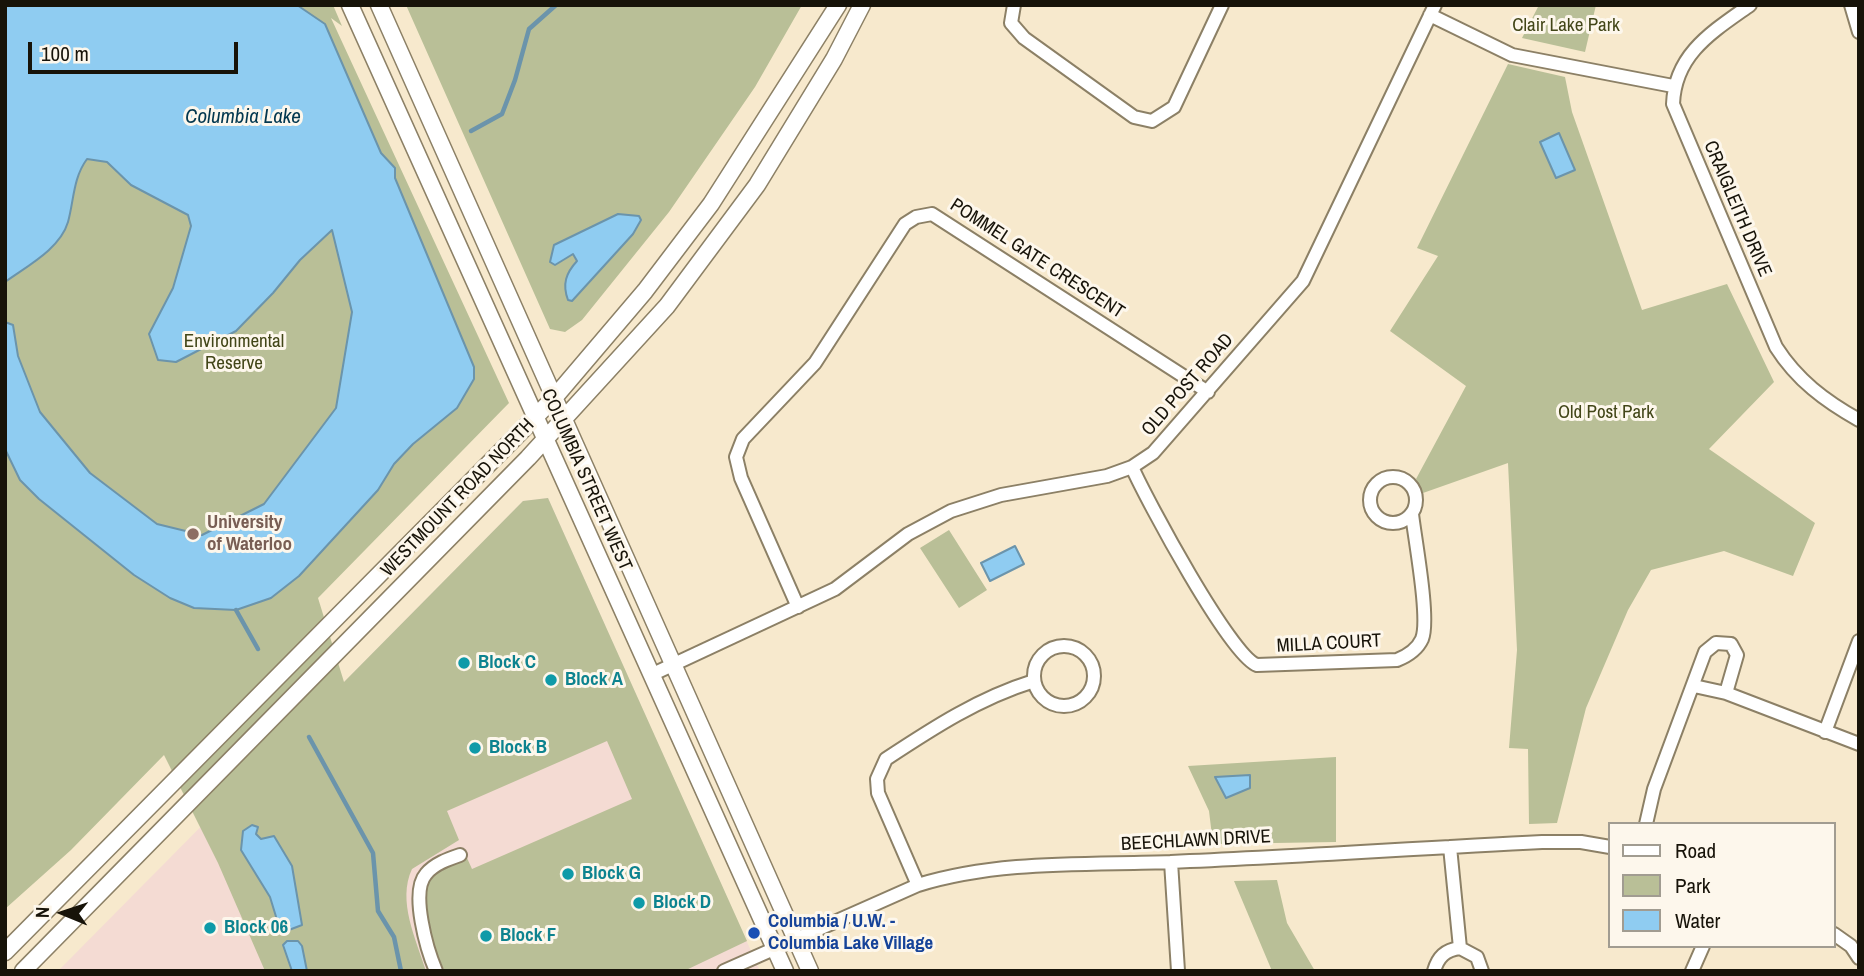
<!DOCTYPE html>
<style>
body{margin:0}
#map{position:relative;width:1864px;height:976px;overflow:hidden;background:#f7e9cd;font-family:"Archivo Narrow",sans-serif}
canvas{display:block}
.frame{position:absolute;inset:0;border:7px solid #171309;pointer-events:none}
.legend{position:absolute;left:1608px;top:822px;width:228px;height:126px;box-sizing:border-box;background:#fdf7ec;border:2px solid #a19c91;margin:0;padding:9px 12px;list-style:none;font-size:21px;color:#171309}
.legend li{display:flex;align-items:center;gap:14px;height:35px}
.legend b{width:35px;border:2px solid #a19c91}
.north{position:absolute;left:28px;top:878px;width:70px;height:70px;-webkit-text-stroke:5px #fdf7ec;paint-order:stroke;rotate:272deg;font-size:19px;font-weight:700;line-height:28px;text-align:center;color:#171309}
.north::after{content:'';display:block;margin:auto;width:24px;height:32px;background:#171309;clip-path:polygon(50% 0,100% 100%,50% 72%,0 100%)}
.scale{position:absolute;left:28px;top:42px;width:210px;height:32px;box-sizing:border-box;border:4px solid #171309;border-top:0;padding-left:9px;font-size:21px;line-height:24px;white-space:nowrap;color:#171309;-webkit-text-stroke:5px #fdf7ec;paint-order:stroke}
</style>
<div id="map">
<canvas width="1864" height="976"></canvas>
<div class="frame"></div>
<ul class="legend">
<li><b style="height:9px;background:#fff"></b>Road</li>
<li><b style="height:19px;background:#b9bf97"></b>Park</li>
<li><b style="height:19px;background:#8fccf1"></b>Water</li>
</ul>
<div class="north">N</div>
<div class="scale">100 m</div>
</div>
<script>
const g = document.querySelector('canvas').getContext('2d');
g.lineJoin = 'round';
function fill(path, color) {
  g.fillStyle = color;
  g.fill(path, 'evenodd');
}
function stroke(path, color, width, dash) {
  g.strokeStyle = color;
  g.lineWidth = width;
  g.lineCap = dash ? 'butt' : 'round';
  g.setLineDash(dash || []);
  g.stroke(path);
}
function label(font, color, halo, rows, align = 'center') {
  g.font = font + ' "Archivo Narrow",sans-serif';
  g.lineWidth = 6;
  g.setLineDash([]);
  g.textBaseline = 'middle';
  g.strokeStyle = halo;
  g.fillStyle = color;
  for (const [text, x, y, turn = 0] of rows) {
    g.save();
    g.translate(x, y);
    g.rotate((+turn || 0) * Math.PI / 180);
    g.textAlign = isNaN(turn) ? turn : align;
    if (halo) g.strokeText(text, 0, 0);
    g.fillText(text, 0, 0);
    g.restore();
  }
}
const education = new Path2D(`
 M 548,498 L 760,971 L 58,971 L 523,501 Z`);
const green = new Path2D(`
 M 5,5 L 333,5 L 342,26 L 331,18 L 509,403 L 318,598 L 344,682 L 523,501 L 548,498 L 747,941 L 684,971 L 445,971 C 435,953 416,897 429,880 C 437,869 454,864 467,858 L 472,869 L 632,799 L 607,741 L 447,811 L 459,840 L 412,869 C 397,901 416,939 426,971 L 265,971 L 218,863 L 164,755 L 71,850 L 5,909 Z
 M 406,5 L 802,5 L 755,87 L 669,212 L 582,320 L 565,332 L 550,329 Z
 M 1539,5 L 1596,5 L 1585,52 L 1522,38 Z
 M 1508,64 L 1565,77 L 1572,112 L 1642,310 L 1727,284 L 1774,382 L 1709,449 L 1815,523 L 1793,576 L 1724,551 L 1651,570 L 1628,610 L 1586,708 L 1557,823 L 1529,824 L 1528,749 L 1509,748 L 1517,650 L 1508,463 L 1423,493 L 1416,479 L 1466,386 L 1390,331 L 1438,256 L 1417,248 Z
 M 949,530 L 987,590 L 959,608 L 920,548 Z
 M 1336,757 L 1336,842 L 1213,844 L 1209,811 L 1188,766 Z
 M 1277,880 L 1287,923 L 1315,971 L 1272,971 L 1234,881 Z`);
const water = new Path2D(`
 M 5,5 L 297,5 L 325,24 L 381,153 L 395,168 L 395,178 L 474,367 L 474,379 L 457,408 L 413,444 L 394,464 L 378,490 L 299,576 L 271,598 L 236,610 L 194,608 L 170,598 L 134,575 L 39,499 L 20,480 L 5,449 L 5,322 L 13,325 L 18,356 L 40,412 L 90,473 L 157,524 L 202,535 L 264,504 L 336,408 L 352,312 L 332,230 L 300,260 L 273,293 L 236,331 L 176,362 L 158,360 L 149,334 L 173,288 L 191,226 L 188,215 L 131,185 L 107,162 L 87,159 C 73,178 74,200 68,222 C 60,249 27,266 5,282 Z
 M 1559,133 L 1575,170 L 1556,178 L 1540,142 Z
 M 618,214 L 639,216 L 641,220 L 633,234 L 572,301 L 568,300 C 562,284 566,273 577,261 L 573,254 L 555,265 L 550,262 L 554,245 Z
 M 1015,546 L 1024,564 L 990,581 L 981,563 Z
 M 1250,775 L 1250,788 L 1226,798 L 1215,777 Z
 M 252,825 L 258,827 L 256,834 L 261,839 L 274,836 L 292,866 L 302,925 L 281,933 L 270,897 L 241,850 L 243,831 Z
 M 287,941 L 298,941 L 302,946 L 307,971 L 292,971 L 283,945 Z`);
const stream = new Path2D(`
 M 471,131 L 502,114 L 515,80 L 529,29 L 556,5
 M 236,610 L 258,649
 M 309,737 L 373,853 L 378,911 L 394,937 L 401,971`);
const minor = new Path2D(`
 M 1014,5 L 1011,23 L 1024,38 L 1134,117 L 1152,121 L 1174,107 L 1222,5
 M 1750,5 C 1712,32 1675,54 1673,104 L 1776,347 C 1797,380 1825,401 1859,420
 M 1851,5 L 1859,32
 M 1430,15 L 1512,55 L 1673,86
 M 1132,467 C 1146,499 1231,657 1257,665 L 1397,660 C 1407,656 1417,650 1422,639 C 1430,619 1415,540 1412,514
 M1370 500a23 23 0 1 1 46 0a23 23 0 1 1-46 0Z
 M 798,607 L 741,478 L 736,457 L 743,439 L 815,363 L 905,224 L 916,217 L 932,214 L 1208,392
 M1034 676a30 30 0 1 1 60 0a30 30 0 1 1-60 0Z
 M 653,674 L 835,589 L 908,534 L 951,511 L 1001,495 L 1107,476 L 1132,467 L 1153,453 L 1303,281 L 1435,5
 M 1694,686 L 1726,693 L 1859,744
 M 1825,732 L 1859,641
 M 1646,824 L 1654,789 L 1705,652 L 1716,643 L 1731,644 L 1737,655 L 1726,693
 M 1450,847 L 1460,948
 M 1171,862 L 1178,971
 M 918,885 L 878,793 L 877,779 L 886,759 C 933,728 979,698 1034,681
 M 1834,934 L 1851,946 L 1859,958
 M 436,971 C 427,950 410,892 426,874 C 434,864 448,859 460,855
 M 724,971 L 918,885 C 1000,860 1086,865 1171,862 C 1295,857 1418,848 1542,842 L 1581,842 L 1610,847
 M 1434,971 C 1438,957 1445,950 1460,948 L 1477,957 L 1482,971
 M 1692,971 L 1703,946`);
const secondary = new Path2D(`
 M 350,5 L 785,971
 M 379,5 L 810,971
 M 5,952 L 554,398 L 645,291 L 711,204 L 838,5
 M 23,971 L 528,458 L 667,306 L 757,185 L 834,59 L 862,5`);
const markers = [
 [193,534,7,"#8d6e63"],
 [464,663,7,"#0f9aa8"],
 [551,680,7,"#0f9aa8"],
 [475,748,7,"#0f9aa8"],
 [568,874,7,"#0f9aa8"],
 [639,903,7,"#0f9aa8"],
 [210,928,7,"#0f9aa8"],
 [754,933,7,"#1a4fb4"],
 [486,936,7,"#0f9aa8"]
];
const parkNames = [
 ["Clair Lake Park",1566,26],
 ["Environmental",234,342],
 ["Reserve",234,364],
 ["Old Post Park",1606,413]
];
const streetNames = [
 ["CRAIGLEITH DRIVE",1737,209,67],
 ["POMMEL GATE CRESCENT",1037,259,33],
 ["OLD POST ROAD",1188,385,-49],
 ["COLUMBIA STREET WEST",586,480,66],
 ["WESTMOUNT ROAD NORTH",458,498,-46],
 ["MILLA COURT",1329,644,-3],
 ["BEECHLAWN DRIVE",1196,841,-3]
];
const educationNames = [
 ["University",207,523],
 ["of Waterloo",207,545]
];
const cultureNames = [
 ["Block C",478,663],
 ["Block A",565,680],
 ["Block B",489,748],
 ["Block G",582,874],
 ["Block D",653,903],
 ["Block 06",224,928],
 ["Block F",500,936]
];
const transitNames = [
 ["Columbia / U.W. -",768,922],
 ["Columbia Lake Village",768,944]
];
const waterNames = [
 ["Columbia Lake",243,117]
];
fill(education, '#f4dbd3');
fill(green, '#b9bf97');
fill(water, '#8fccf1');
stroke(water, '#6b94ab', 2);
stroke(stream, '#6b94ab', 4.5);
stroke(minor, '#8c8066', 16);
stroke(secondary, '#8c8066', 19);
stroke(minor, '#fff', 12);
stroke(secondary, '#fff', 16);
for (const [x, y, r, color] of markers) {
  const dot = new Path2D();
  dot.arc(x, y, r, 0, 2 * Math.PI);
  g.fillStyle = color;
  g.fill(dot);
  stroke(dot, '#fdf7ec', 2.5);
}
label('19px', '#424618', '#fdf7ec', parkNames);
label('19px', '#171309', '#fdf7ec', streetNames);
label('bold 19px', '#785e54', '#fdf7ec', educationNames, 'left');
label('bold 19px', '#0d838f', '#fdf7ec', cultureNames, 'left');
label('bold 19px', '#164399', '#fdf7ec', transitNames, 'left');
label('italic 21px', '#02374f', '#fdf7ec', waterNames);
</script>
